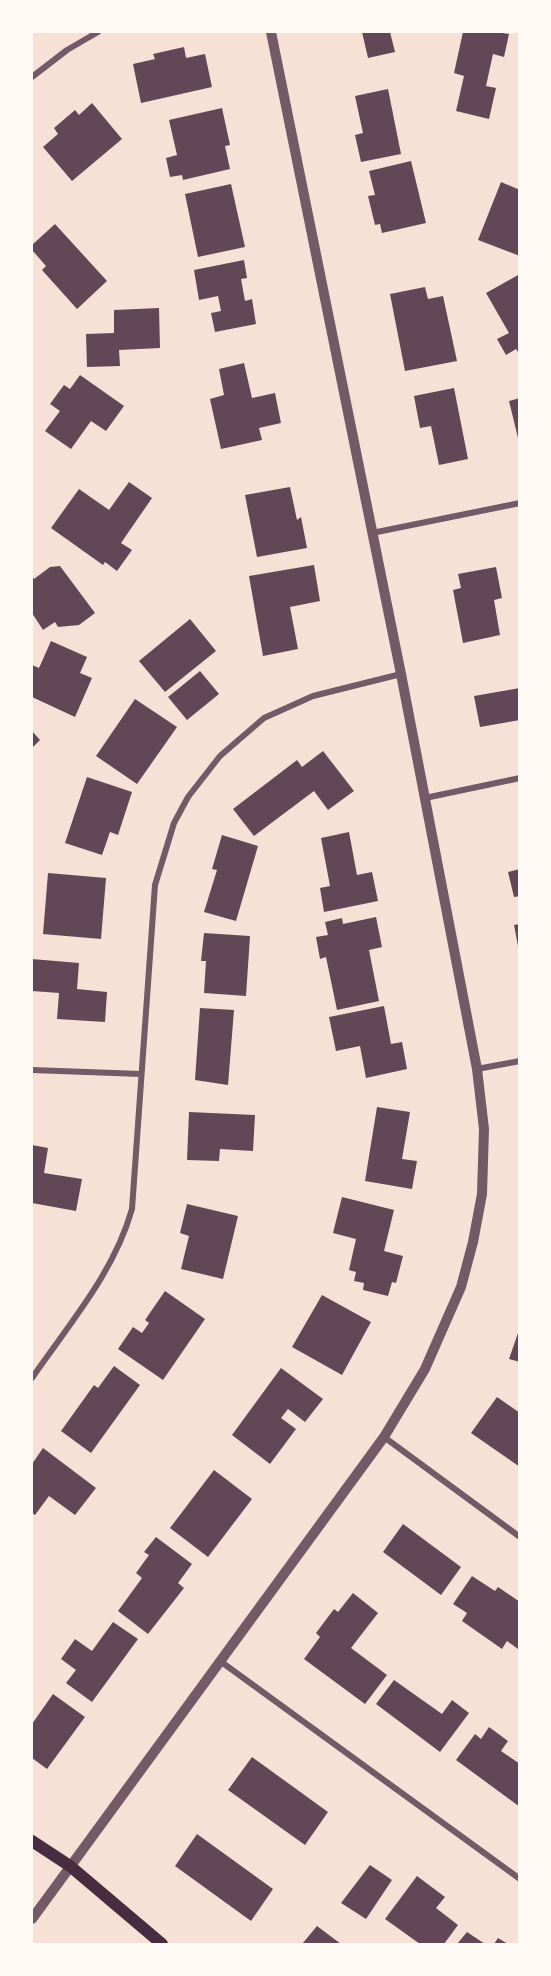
<!DOCTYPE html>
<style>
body{margin:0}
#map{position:relative;width:551px;height:1976px;overflow:hidden;background:#f7e1d7;font-family:"Asap Condensed",sans-serif}
canvas{display:block}
.frame{position:absolute;inset:0;border:33px solid #fffaf5;pointer-events:none}
</style>
<div id="map">
<canvas width="551" height="1976"></canvas>
<div class="frame"></div>
</div>
<script>
const g = document.querySelector('canvas').getContext('2d');
g.lineJoin = 'round';
function fill(path, color) {
  g.fillStyle = color;
  g.fill(path, 'evenodd');
}
function stroke(path, color, width, dash) {
  g.strokeStyle = color;
  g.lineWidth = width;
  g.lineCap = dash ? 'butt' : 'round';
  g.setLineDash(dash || []);
  g.stroke(path);
}
const building = new Path2D(`
 M 362,32 L 390,32 L 395,52 L 368,58 Z
 M 463,32 L 496,32 L 509,34 L 504,57 L 493,54 L 486,86 L 496,88 L 489,119 L 456,111 L 464,76 L 454,73 Z
 M 184,47 L 186,58 L 205,54 L 212,87 L 141,103 L 133,64 L 155,59 L 153,54 Z
 M 388,89 L 401,154 L 361,162 L 355,135 L 363,133 L 355,96 Z
 M 92,103 L 122,139 L 72,181 L 43,147 L 58,134 L 54,128 L 75,110 L 79,115 Z
 M 222,108 L 230,145 L 225,146 L 230,169 L 183,180 L 182,175 L 170,177 L 166,158 L 177,155 L 169,120 Z
 M 411,161 L 426,223 L 382,233 L 380,224 L 375,225 L 368,196 L 375,195 L 369,171 Z
 M 501,182 L 520,190 L 520,256 L 478,240 Z
 M 231,184 L 245,247 L 198,257 L 185,194 Z
 M 55,224 L 107,281 L 77,309 L 42,270 L 46,266 L 32,250 L 32,245 Z
 M 244,260 L 247,278 L 241,279 L 245,301 L 252,299 L 256,324 L 215,332 L 211,313 L 221,311 L 218,296 L 199,300 L 194,270 Z
 M 520,274 L 520,355 L 516,349 L 506,355 L 497,339 L 509,333 L 486,293 Z
 M 425,287 L 428,299 L 443,296 L 457,361 L 405,371 L 390,294 Z
 M 159,308 L 160,348 L 119,350 L 120,366 L 87,367 L 86,334 L 114,333 L 114,310 Z
 M 244,363 L 252,398 L 275,393 L 281,423 L 259,428 L 262,440 L 221,449 L 210,399 L 224,395 L 219,369 Z
 M 80,375 L 124,406 L 106,431 L 91,421 L 71,449 L 45,431 L 60,411 L 50,404 L 64,385 L 70,389 Z
 M 454,388 L 468,459 L 439,465 L 431,426 L 420,428 L 414,396 Z
 M 520,398 L 520,442 L 519,442 L 509,401 Z
 M 129,482 L 152,498 L 121,543 L 132,550 L 117,571 L 105,562 L 103,565 L 51,528 L 79,489 L 109,510 Z
 M 290,487 L 297,520 L 301,517 L 307,548 L 257,557 L 245,495 Z
 M 314,565 L 320,601 L 290,607 L 298,649 L 263,656 L 249,576 Z
 M 60,566 L 95,613 L 79,625 L 58,627 L 55,622 L 43,630 L 32,613 L 32,576 L 34,579 L 50,567 Z
 M 496,567 L 502,598 L 494,600 L 500,635 L 463,643 L 453,590 L 461,588 L 458,574 Z
 M 190,619 L 216,651 L 165,692 L 139,661 Z
 M 51,641 L 87,657 L 80,673 L 92,678 L 75,717 L 32,697 L 32,665 L 39,668 Z
 M 200,671 L 219,694 L 187,720 L 168,697 Z
 M 520,688 L 520,720 L 480,727 L 474,696 Z
 M 135,699 L 177,727 L 137,784 L 96,756 Z
 M 32,731 L 40,740 L 32,748 Z
 M 323,751 L 354,791 L 328,810 L 314,791 L 254,836 L 233,809 L 297,760 L 302,767 Z
 M 87,777 L 132,792 L 118,835 L 110,832 L 102,855 L 65,843 Z
 M 349,832 L 357,875 L 372,872 L 378,901 L 324,912 L 320,888 L 330,886 L 321,838 Z
 M 222,835 L 258,846 L 236,921 L 204,912 L 217,870 L 212,869 Z
 M 520,869 L 520,896 L 514,897 L 508,872 Z
 M 48,873 L 106,878 L 101,939 L 43,934 Z
 M 376,917 L 382,947 L 369,950 L 379,1001 L 337,1010 L 326,957 L 320,959 L 316,937 L 328,935 L 325,922 L 342,918 L 343,924 Z
 M 520,924 L 520,946 L 518,946 L 514,925 Z
 M 204,933 L 250,936 L 246,996 L 204,993 L 206,961 L 201,961 Z
 M 32,959 L 79,963 L 77,989 L 107,992 L 105,1022 L 57,1019 L 59,993 L 32,991 Z
 M 384,1006 L 391,1044 L 402,1042 L 407,1069 L 366,1078 L 360,1046 L 336,1051 L 329,1017 Z
 M 200,1008 L 234,1010 L 228,1085 L 195,1080 Z
 M 377,1107 L 410,1112 L 402,1159 L 417,1161 L 412,1189 L 365,1181 Z
 M 189,1112 L 255,1115 L 253,1151 L 220,1149 L 219,1161 L 187,1160 Z
 M 32,1145 L 48,1148 L 44,1173 L 82,1179 L 76,1211 L 32,1203 Z
 M 342,1197 L 394,1210 L 384,1251 L 403,1256 L 396,1283 L 392,1282 L 388,1296 L 363,1290 L 364,1283 L 354,1281 L 356,1272 L 349,1270 L 356,1239 L 333,1233 Z
 M 187,1204 L 238,1216 L 223,1279 L 181,1269 L 189,1236 L 180,1233 Z
 M 165,1291 L 205,1319 L 163,1380 L 118,1349 L 133,1327 L 142,1333 L 149,1323 L 145,1320 Z
 M 322,1295 L 371,1322 L 342,1375 L 292,1347 Z
 M 519,1330 L 520,1330 L 520,1362 L 509,1359 Z
 M 114,1366 L 140,1385 L 91,1453 L 61,1431 L 94,1385 L 98,1388 Z
 M 281,1368 L 323,1399 L 305,1422 L 288,1409 L 281,1418 L 296,1429 L 270,1464 L 232,1435 Z
 M 497,1397 L 520,1413 L 520,1467 L 471,1433 Z
 M 43,1448 L 96,1488 L 75,1515 L 49,1496 L 35,1515 L 32,1513 L 32,1464 Z
 M 214,1470 L 252,1499 L 208,1557 L 170,1528 Z
 M 403,1524 L 461,1567 L 441,1595 L 383,1552 Z
 M 156,1537 L 192,1564 L 178,1583 L 184,1588 L 148,1634 L 118,1611 L 142,1578 L 136,1573 L 149,1555 L 144,1552 Z
 M 472,1576 L 495,1591 L 498,1587 L 520,1602 L 518,1649 L 507,1641 L 502,1649 L 462,1621 L 467,1613 L 453,1604 Z
 M 353,1593 L 378,1613 L 351,1648 L 387,1675 L 365,1704 L 304,1659 L 320,1637 L 316,1633 L 334,1609 L 338,1612 Z
 M 113,1622 L 138,1639 L 92,1702 L 66,1683 L 76,1670 L 61,1659 L 75,1639 L 92,1651 Z
 M 394,1680 L 442,1714 L 452,1700 L 469,1713 L 440,1752 L 376,1704 Z
 M 53,1694 L 85,1717 L 47,1769 L 32,1758 L 32,1724 Z
 M 489,1727 L 508,1741 L 501,1751 L 520,1764 L 520,1807 L 456,1760 L 475,1734 L 481,1739 Z
 M 252,1757 L 328,1812 L 305,1845 L 228,1790 Z
 M 197,1834 L 273,1889 L 251,1921 L 175,1866 Z
 M 370,1865 L 392,1880 L 366,1919 L 341,1903 Z
 M 417,1876 L 445,1897 L 436,1908 L 458,1925 L 444,1944 L 420,1944 L 385,1919 Z
 M 317,1926 L 341,1944 L 302,1944 Z
 M 467,1932 L 485,1944 L 457,1944 Z
 M 498,1938 L 508,1944 L 494,1944 Z`);
const minor = new Path2D(`
 M 32,77 L 67,50 L 98,32
 M 372,533 L 520,503
 M 425,798 L 520,778
 M 477,1069 L 520,1061
 M 32,1070 L 141,1074
 M 32,1378 C 69,1324 114,1273 132,1209 L 155,885 L 174,823 L 188,797 L 220,756 L 264,718 L 313,696 L 401,674
 M 384,1437 L 520,1537
 M 220,1661 L 520,1879`);
const tertiary = new Path2D(`
 M 32,1919 L 384,1437 L 425,1369 L 461,1287 L 473,1242 L 482,1194 L 484,1129 L 477,1069 L 401,674 L 271,32`);
const secondary = new Path2D(`
 M 32,1841 L 70,1866 L 162,1944`);
fill(building, '#644757');
stroke(minor, '#755966', 6);
stroke(tertiary, '#755966', 10);
stroke(secondary, '#4a2c40', 12);
</script>
